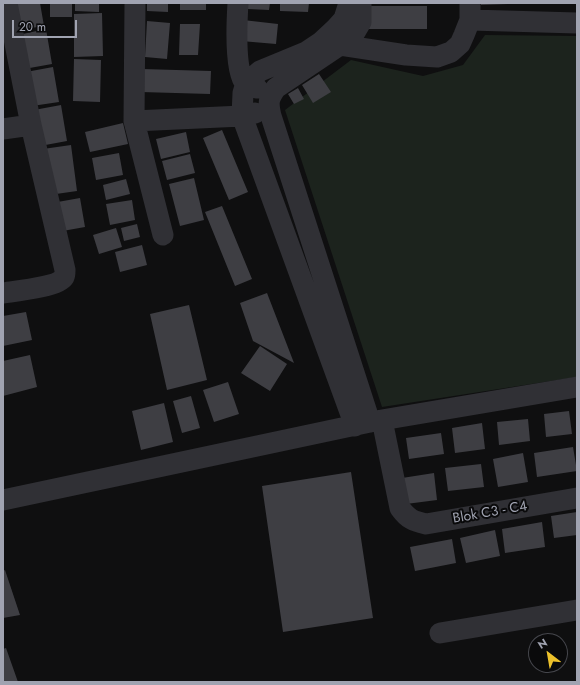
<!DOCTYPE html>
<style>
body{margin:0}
#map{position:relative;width:580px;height:685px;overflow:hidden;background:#0f0f10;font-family:Jost,sans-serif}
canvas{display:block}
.frame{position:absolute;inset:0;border:4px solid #a0a3b1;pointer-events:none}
.north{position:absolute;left:528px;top:633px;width:40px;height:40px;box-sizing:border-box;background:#0a0a0b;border:1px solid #46474d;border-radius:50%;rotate:329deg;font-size:11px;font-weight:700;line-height:16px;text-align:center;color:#a0a3b1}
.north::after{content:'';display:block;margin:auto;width:14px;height:18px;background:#ecc12b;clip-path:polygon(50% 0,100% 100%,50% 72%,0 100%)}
.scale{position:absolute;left:12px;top:20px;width:65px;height:18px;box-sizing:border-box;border:2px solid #a0a3b1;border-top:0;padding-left:5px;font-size:12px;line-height:14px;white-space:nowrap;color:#a0a3b1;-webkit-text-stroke:3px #0a0a0b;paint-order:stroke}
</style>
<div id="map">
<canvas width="580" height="685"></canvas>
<div class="frame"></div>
<div class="north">N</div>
<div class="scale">20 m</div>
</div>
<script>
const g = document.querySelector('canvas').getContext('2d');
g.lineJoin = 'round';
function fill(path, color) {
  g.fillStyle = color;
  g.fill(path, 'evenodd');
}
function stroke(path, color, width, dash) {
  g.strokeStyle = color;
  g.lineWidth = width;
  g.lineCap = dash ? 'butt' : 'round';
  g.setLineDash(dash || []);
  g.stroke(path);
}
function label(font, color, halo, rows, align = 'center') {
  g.font = font + ' Jost,sans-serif';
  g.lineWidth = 4;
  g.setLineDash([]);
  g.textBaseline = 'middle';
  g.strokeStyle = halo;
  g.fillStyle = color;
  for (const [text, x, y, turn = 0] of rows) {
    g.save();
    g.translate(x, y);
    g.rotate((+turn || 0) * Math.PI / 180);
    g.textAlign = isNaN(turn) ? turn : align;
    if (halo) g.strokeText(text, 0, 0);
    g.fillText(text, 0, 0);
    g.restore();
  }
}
const green = new Path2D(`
 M 485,35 L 577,36 L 577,377 L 382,407 L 285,110 L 351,60 L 423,76 L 463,65 Z`);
const building = new Path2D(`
 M 14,3 L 40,3 L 44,26 L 18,30 Z
 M 50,3 L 72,3 L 72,17 L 50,17 Z
 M 75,3 L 99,3 L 99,12 L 75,11 Z
 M 147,3 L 168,3 L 168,12 L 147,11 Z
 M 180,3 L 206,3 L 206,10 L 180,10 Z
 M 248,3 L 270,3 L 269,10 L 248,9 Z
 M 280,3 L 309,3 L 308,12 L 280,11 Z
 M 481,3 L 508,3 L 508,4 L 481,5 Z
 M 369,6 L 427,6 L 427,29 L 369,29 Z
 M 102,13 L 103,56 L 74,57 L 74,14 Z
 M 243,20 L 278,24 L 276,44 L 241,41 Z
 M 147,21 L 170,23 L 167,59 L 145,57 Z
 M 180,24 L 200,24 L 198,55 L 179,55 Z
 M 46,29 L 52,64 L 24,69 L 18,35 Z
 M 74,59 L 101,60 L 100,102 L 73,101 Z
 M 53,67 L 59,102 L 32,106 L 26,72 Z
 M 142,69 L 211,71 L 210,94 L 141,92 Z
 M 319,74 L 331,92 L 313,103 L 302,85 Z
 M 298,88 L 304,99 L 294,104 L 288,94 Z
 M 61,105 L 67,141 L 40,146 L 34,110 Z
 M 123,123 L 128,144 L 90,152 L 85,132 Z
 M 222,130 L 248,192 L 229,200 L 203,138 Z
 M 186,132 L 190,152 L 161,159 L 156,139 Z
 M 71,145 L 77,191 L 49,195 L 43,149 Z
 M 119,153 L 123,175 L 96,180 L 92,158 Z
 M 190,154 L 195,173 L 167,180 L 162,161 Z
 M 194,178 L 204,220 L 180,226 L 169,184 Z
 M 126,179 L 130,194 L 106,200 L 103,185 Z
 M 80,198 L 85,227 L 57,232 L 52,203 Z
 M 132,200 L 135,220 L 110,225 L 106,204 Z
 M 222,206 L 252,279 L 235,286 L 205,212 Z
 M 137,224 L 140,237 L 124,241 L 121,228 Z
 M 116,228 L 122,247 L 99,254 L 93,235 Z
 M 142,245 L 147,265 L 120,272 L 115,252 Z
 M 267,293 L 294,363 L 253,341 L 240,303 Z
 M 189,305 L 207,380 L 167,390 L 150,314 Z
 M 26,312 L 32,340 L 3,346 L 3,316 Z
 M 260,346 L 287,364 L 270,391 L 241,373 Z
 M 30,355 L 37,387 L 3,396 L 3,361 Z
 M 228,382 L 239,414 L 214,422 L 203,390 Z
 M 191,396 L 200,428 L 182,433 L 173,401 Z
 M 164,403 L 173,442 L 141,450 L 132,411 Z
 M 569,411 L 572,434 L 546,437 L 544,414 Z
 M 528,419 L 530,441 L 499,445 L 497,422 Z
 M 482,423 L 485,449 L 455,453 L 452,428 Z
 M 441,433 L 444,454 L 409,459 L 406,438 Z
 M 573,447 L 577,471 L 537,477 L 534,453 Z
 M 523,453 L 528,482 L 498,487 L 493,459 Z
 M 481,464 L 484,487 L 448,491 L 445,468 Z
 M 351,472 L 373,618 L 283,632 L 262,486 Z
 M 434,473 L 437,500 L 406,504 L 402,478 Z
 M 577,512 L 577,535 L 554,538 L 551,516 Z
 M 542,522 L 545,547 L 505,553 L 502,529 Z
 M 495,530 L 500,556 L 466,563 L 460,538 Z
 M 452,539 L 456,563 L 415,571 L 410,547 Z
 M 5,570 L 20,615 L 3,618 L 3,571 Z
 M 6,648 L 18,682 L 3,682 L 3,649 Z`);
const minor = new Path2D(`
 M 135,3 L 134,121 L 242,116 L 255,113
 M 238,3 C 237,19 234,72 245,83 C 248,85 253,87 257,88
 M 349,3 L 344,19 L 335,29 L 321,42 L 306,52 L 260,71 L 246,83 L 243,93 L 242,116 L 355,426
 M 361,3 L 361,22 L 354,34 L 340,45 L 276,88 C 268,99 268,103 271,116 L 370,422
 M 470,3 L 470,20 L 577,23
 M 340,45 L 406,55 L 437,57 L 451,52 L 460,44 L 464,35 L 470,20
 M 134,121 L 163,235
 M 3,129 L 31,125
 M 3,293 C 16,291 58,287 64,277 C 65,275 65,273 65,270 L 31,125 L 7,3
 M 382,420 L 400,508 C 408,519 413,521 426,524 L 577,498
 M 3,500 L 370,422 L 577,387
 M 440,633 L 577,610`);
const streetNames = [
 ["Blok C3 - C4",490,513,-10]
];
fill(green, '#1c231d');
fill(building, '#3e3e43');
stroke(minor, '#303035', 21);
label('14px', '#a0a3b1', '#0a0a0b', streetNames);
</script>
